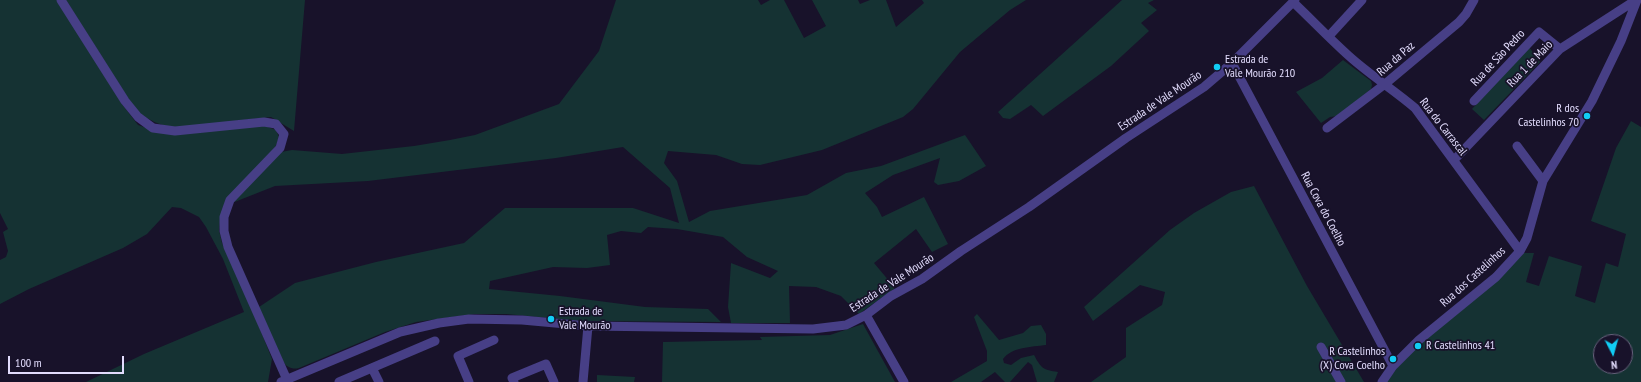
<!DOCTYPE html>
<meta charset="utf-8">
<style>
body{margin:0}
#map{position:relative;width:1641px;height:382px;overflow:hidden;background:#18122a;font-family:"PT Sans Narrow",sans-serif}
canvas{display:block}
.north{position:absolute;left:1593px;top:334px;width:40px;height:40px;box-sizing:border-box;background:#18122a;border:1px solid #69637e;border-radius:50%;rotate:174deg;font-size:11px;font-weight:700;line-height:16px;text-align:center;color:#e2dcfd}
.north::after{content:'';display:block;margin:auto;width:14px;height:18px;background:#11cdf5;clip-path:polygon(50% 0,100% 100%,50% 72%,0 100%)}
.scale{position:absolute;left:8px;top:356px;width:116px;height:18px;box-sizing:border-box;border:2px solid #e2dcfd;border-top:0;padding-left:5px;font-size:12px;line-height:14px;white-space:nowrap;color:#e2dcfd;-webkit-text-stroke:3px #18122a;paint-order:stroke}
</style>
<div id="map">
<canvas width="1641" height="382"></canvas>
<div class="north">N</div>
<div class="scale">100 m</div>
</div>
<script>
const g = document.querySelector('canvas').getContext('2d');
g.lineJoin = 'round';
function fill(path, color) {
  g.fillStyle = color;
  g.fill(path, 'evenodd');
}
function stroke(path, color, width, dash) {
  g.strokeStyle = color;
  g.lineWidth = width;
  g.lineCap = dash ? 'butt' : 'round';
  g.setLineDash(dash || []);
  g.stroke(path);
}
function label(font, color, halo, rows, align = 'center') {
  g.font = font + ' "PT Sans Narrow",sans-serif';
  g.lineWidth = 3.5;
  g.setLineDash([]);
  g.textBaseline = 'middle';
  g.strokeStyle = halo;
  g.fillStyle = color;
  for (const [text, x, y, turn = 0] of rows) {
    g.save();
    g.translate(x, y);
    g.rotate((+turn || 0) * Math.PI / 180);
    g.textAlign = isNaN(turn) ? turn : align;
    if (halo) g.strokeText(text, 0, 0);
    g.fillText(text, 0, 0);
    g.restore();
  }
}
const green = new Path2D(`
 M 0,0 L 57,0 L 122,104 L 138,125 L 155,131 L 263,125 L 276,130 L 279,137 L 276,146 L 221,215 L 219,230 L 222,243 L 254,314 L 272,359 L 268,382 L 86,382 L 144,354 L 244,312 L 223,259 L 206,227 L 199,217 L 181,208 L 172,207 L 147,234 L 123,248 L 29,289 L 0,304 L 0,260 L 6,257 L 8,251 L 3,232 L 8,229 L 0,213 Z
 M 66,0 L 305,0 L 294,131 L 271,117 L 176,128 C 160,126 149,120 136,111 Z
 M 616,0 L 758,0 L 761,5 L 770,0 L 784,0 L 804,38 L 826,26 L 812,0 L 858,0 L 860,4 L 870,0 L 886,0 L 896,27 L 924,3 L 922,0 L 1026,0 L 1010,10 L 960,52 L 913,109 L 903,117 L 822,150 L 760,165 L 742,164 L 716,155 L 668,151 L 664,163 L 677,181 L 689,222 L 710,211 L 807,195 L 846,173 L 881,166 L 965,135 L 986,166 L 959,181 L 938,185 L 934,182 L 940,158 L 893,175 L 865,193 L 877,207 L 882,217 L 924,197 L 948,244 L 932,252 L 916,229 L 874,263 L 895,288 L 859,314 L 841,296 L 816,287 L 789,286 L 790,323 L 731,323 L 728,307 L 731,263 L 770,278 L 778,271 L 747,257 L 723,237 L 677,229 L 648,227 L 641,233 L 621,231 L 607,235 L 610,265 L 587,268 L 553,267 L 490,281 L 489,289 L 560,296 L 645,307 L 708,309 L 721,322 L 581,321 L 506,314 L 475,314 L 416,322 L 385,332 L 299,368 C 295,369 292,369 287,366 C 280,361 264,318 259,307 L 295,283 L 376,262 L 464,243 L 505,208 L 633,208 L 679,223 L 670,188 L 623,147 L 556,158 L 368,181 L 275,186 L 232,203 L 281,152 L 292,150 L 342,154 L 414,146 L 450,140 L 475,135 L 559,104 L 599,51 Z
 M 1122,0 L 1154,0 L 1148,3 L 1157,10 L 1141,23 L 1149,31 L 1111,66 L 1043,116 L 1031,105 L 1010,119 L 1003,118 L 998,112 Z
 M 1529,47 L 1540,62 L 1484,120 L 1472,109 Z
 M 1343,60 L 1371,81 L 1372,85 L 1371,89 L 1338,116 L 1330,117 L 1321,123 L 1296,92 L 1322,78 Z
 M 1631,121 L 1641,127 L 1641,382 L 1386,382 L 1398,367 L 1418,346 L 1524,253 L 1534,253 L 1526,282 L 1539,286 L 1549,256 L 1582,266 L 1575,296 L 1595,303 L 1606,263 L 1618,267 L 1626,234 L 1591,221 L 1616,148 ZM 1601,342 L 1625,342 L 1625,366 L 1601,366 Z
 M 1254,186 L 1307,286 L 1364,382 L 1091,382 L 1126,357 L 1126,328 L 1162,305 L 1165,292 L 1140,285 L 1093,321 L 1084,307 L 1170,230 L 1194,213 L 1231,192 Z
 M 977,314 L 999,340 L 1023,333 L 1031,326 L 1041,325 L 1046,334 L 1046,345 C 1031,347 1012,347 1003,359 L 1004,363 L 1011,365 L 1021,358 L 1034,355 C 1041,368 1043,370 1058,372 L 1054,382 L 1037,382 L 1032,365 L 1028,362 L 1010,382 L 1005,382 L 995,372 L 981,382 L 951,382 L 987,361 L 987,351 L 974,317 Z
 M 863,324 L 895,382 L 662,382 L 663,342 L 762,340 L 760,337 L 830,335 Z
 M 597,375 L 635,377 L 634,382 L 597,382 Z`);
const minor = new Path2D(`
 M 61,0 L 125,101 L 138,117 L 153,128 L 175,131 L 264,122 L 276,124 L 284,134 L 280,148 L 230,200 L 224,217 L 224,231 L 228,247 L 288,382
 M 1293,2 C 1312,20 1330,39 1349,56 C 1370,75 1394,90 1415,108 L 1520,251
 M 1329,36 L 1362,0
 M 1232,63 L 1393,366
 M 1474,101 L 1539,32 L 1560,49
 M 1327,128 L 1385,84 L 1459,22 L 1466,14 L 1474,0
 M 1517,146 L 1543,181
 M 1454,160 L 1560,49 L 1636,0
 M 866,315 L 904,382
 M 1321,347 L 1341,382
 M 372,368 L 379,382
 M 281,382 L 400,332 L 439,323 L 469,319 L 522,320 L 588,326 L 813,329 L 846,325 L 866,315 L 891,296 L 922,279 L 961,251 L 1029,207 L 1126,138 L 1204,87 L 1232,63 L 1295,0
 M 339,382 L 435,341
 M 469,382 L 458,356 L 494,340
 M 514,382 L 512,378 L 546,364 L 554,382
 M 583,382 L 588,326
 M 1382,382 L 1393,366 L 1419,340 L 1496,277 L 1520,251 L 1527,238 L 1543,181 L 1592,101 L 1621,41 L 1637,0`);
const markers = [
 [1217,67,4,"#11cdf5"],
 [1587,116,4,"#11cdf5"],
 [551,319,4,"#11cdf5"],
 [1418,346,4,"#11cdf5"],
 [1393,359,4,"#11cdf5"]
];
const streetNames = [
 ["Rua de São Pedro",1498,58,-47],
 ["Rua da Paz",1396,59,-41],
 ["Rua 1 de Maio",1530,64,-46],
 ["Estrada de Vale Mourão",1160,101,-34],
 ["Rua do Carrascal",1443,127,52],
 ["Rua Cova do Coelho",1323,209,62],
 ["Rua dos Castelinhos",1473,277,-42],
 ["Estrada de Vale Mourão",892,283,-33]
];
const poiNames = [
 ["Estrada de",1225,60],
 ["Vale Mourão 210",1225,74],
 ["R dos",1579,109,"right"],
 ["Castelinhos 70",1579,123,"right"],
 ["Estrada de",559,312],
 ["Vale Mourão",559,326],
 ["R Castelinhos 41",1426,346],
 ["R Castelinhos",1385,352,"right"],
 ["(X) Cova Coelho",1385,366,"right"]
];
fill(green, '#153233');
stroke(minor, '#473f86', 9);
for (const [x, y, r, color] of markers) {
  const dot = new Path2D();
  dot.arc(x, y, r, 0, 2 * Math.PI);
  g.fillStyle = color;
  g.fill(dot);
  stroke(dot, '#18122a', 1.5);
}
label('12px', '#e2dcfd', '#18122a', streetNames);
label('12px', '#e2dcfd', '#18122a', poiNames, 'left');
</script>
